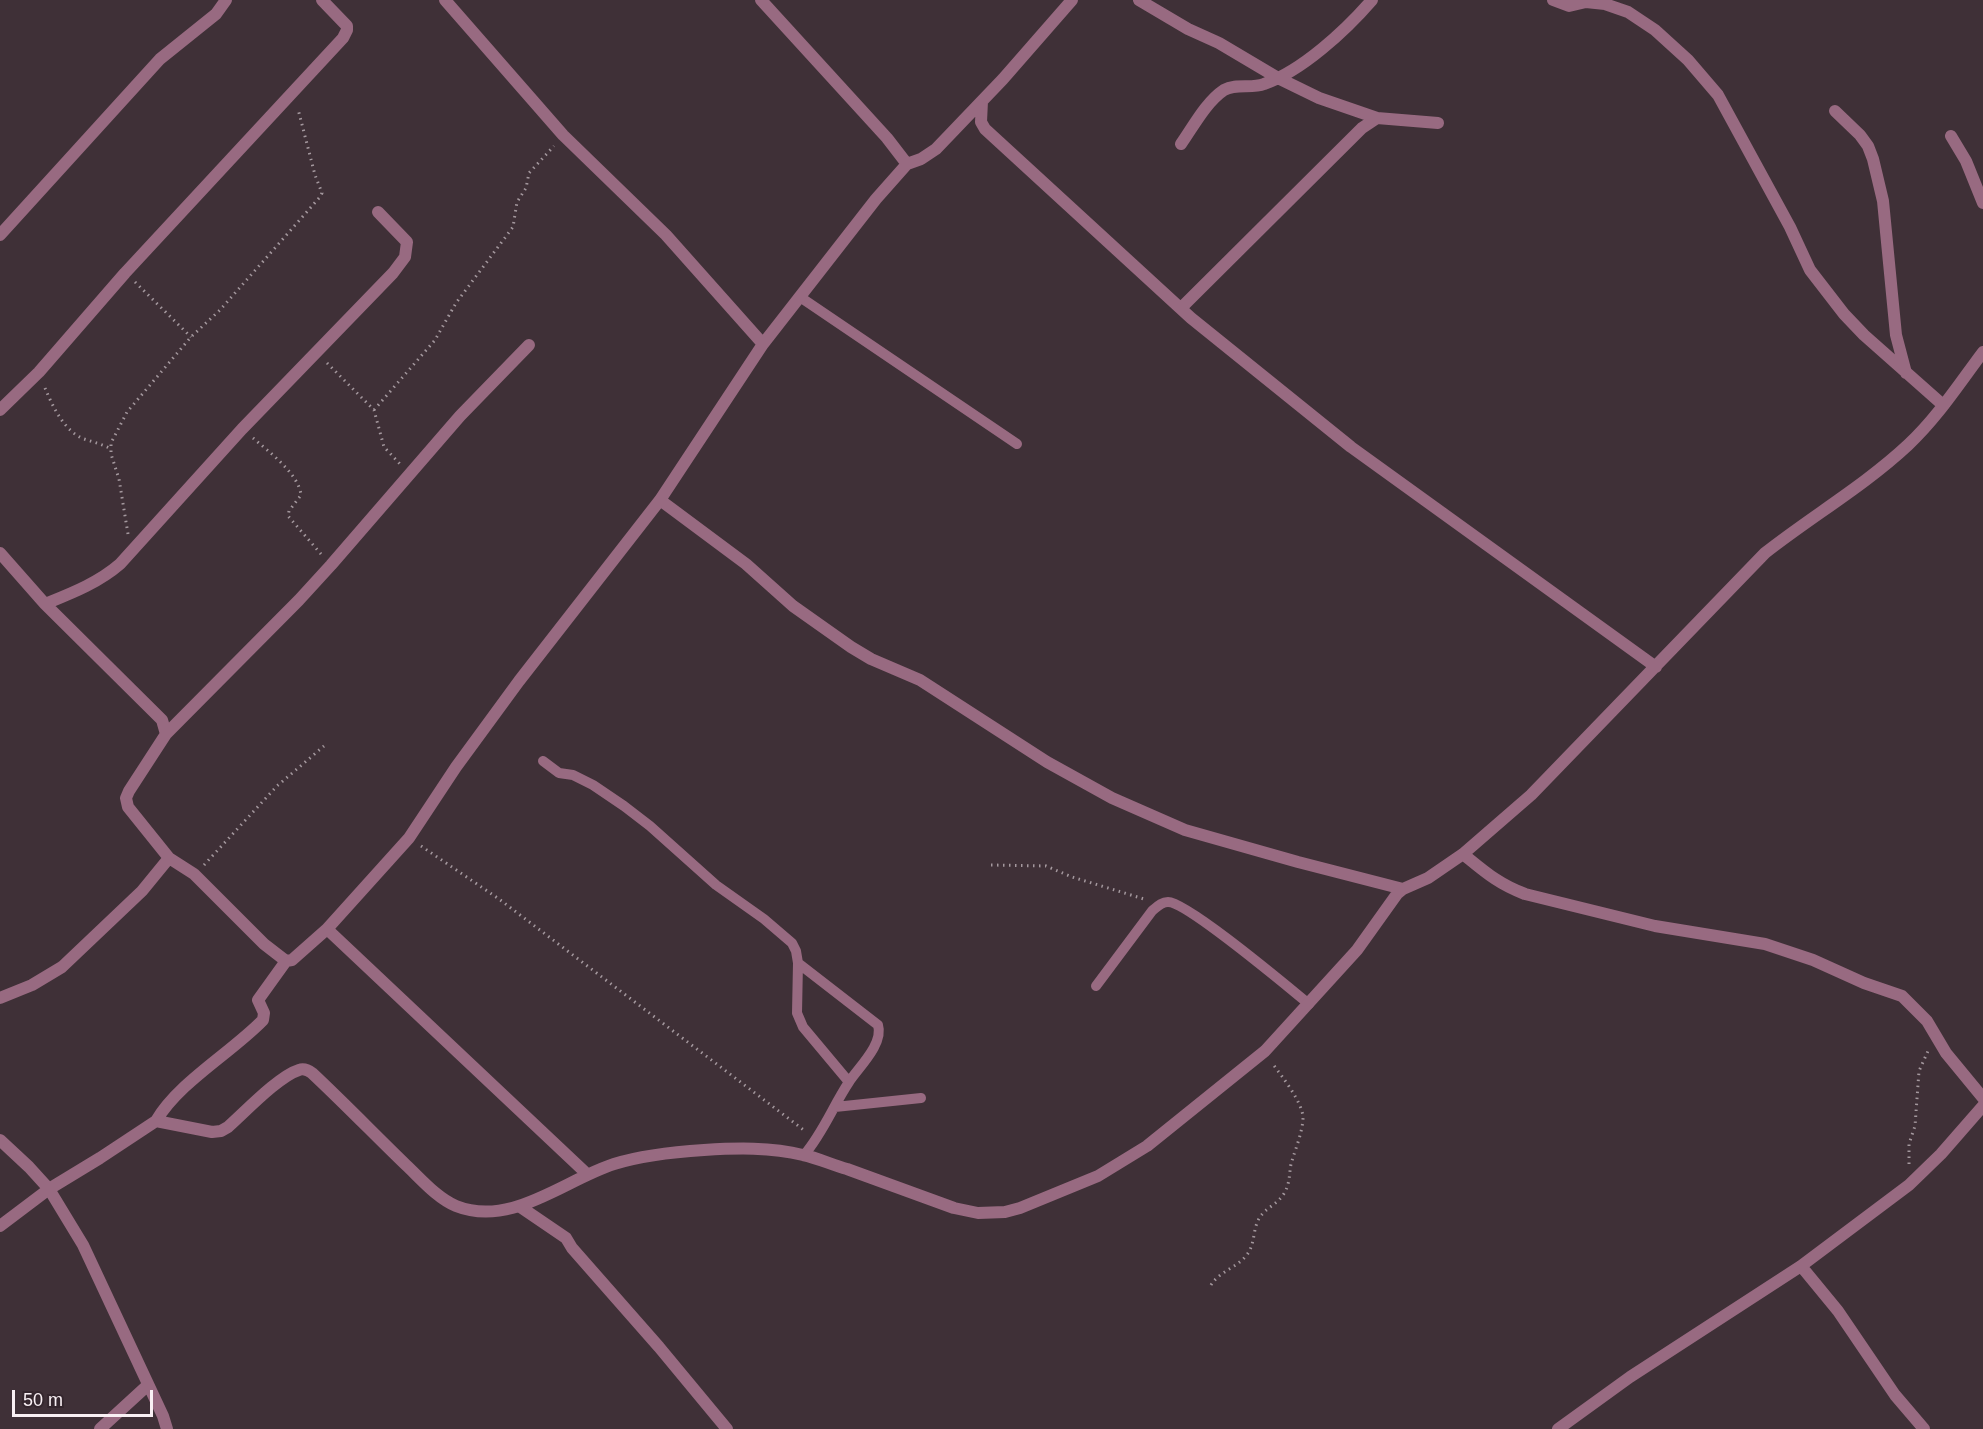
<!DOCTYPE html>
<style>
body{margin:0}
#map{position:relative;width:1983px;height:1429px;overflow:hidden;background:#3f3037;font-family:Helvetica,sans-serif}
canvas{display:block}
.scale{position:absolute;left:12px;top:1390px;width:141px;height:27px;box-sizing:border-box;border:3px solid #f9f0f4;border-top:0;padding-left:8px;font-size:18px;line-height:21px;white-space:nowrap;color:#f9f0f4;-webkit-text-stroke:4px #34262d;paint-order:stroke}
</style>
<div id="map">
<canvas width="1983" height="1429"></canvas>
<div class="scale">50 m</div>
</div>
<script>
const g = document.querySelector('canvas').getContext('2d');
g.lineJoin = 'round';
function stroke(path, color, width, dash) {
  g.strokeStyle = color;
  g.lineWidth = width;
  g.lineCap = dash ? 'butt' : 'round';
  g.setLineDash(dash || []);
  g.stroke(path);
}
const path = new Path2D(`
 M 135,282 L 191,337
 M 327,363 L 374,410 L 384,447 L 400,464
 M 45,388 C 53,407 64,431 84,439 C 93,442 102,444 111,449
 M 374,410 L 435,340 L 456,303 L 513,227 L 517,202 L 526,188 L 529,173 L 554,146
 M 253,438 C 268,451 299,474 301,495 L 289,511 L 288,516 L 321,554
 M 128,534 L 119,479 L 111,454 L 111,443 L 127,412 L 191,337 L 220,310 L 320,197 L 322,193 L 315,175 L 298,109
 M 421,846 L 499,899 L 805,1131
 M 204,865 L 277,786 L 324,746
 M 991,865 L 1046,866 L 1072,877 L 1144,899
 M 1909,1164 L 1909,1144 L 1915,1126 L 1919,1071 L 1928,1051
 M 1211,1285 C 1220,1271 1236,1268 1246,1256 C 1256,1244 1252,1229 1260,1217 C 1266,1208 1277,1204 1283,1195 C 1290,1185 1289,1175 1291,1164 C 1295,1150 1302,1134 1303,1119 C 1304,1104 1281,1075 1272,1063`);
const service = new Path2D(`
 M 800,297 L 1017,444
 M 543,761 L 559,773 L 573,775 L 593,785 L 624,806 L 650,826 L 716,885 L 764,919 L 792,943 L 796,951 L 798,963 L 797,1013 L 803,1027 L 849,1082
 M 798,963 L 878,1025 C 884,1044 858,1068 849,1082 C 833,1106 823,1133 804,1155
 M 1096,986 L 1152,911 C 1157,907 1161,902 1168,902 C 1187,902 1288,987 1309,1004
 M 835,1107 L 921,1098`);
const minor = new Path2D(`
 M 445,0 L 563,135 L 666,235 L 763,344
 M 761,0 L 887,138 L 907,164
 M 1139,0 L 1188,29 L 1219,43 L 1278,78 L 1319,98 L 1377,118
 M 1553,0 L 1569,6 L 1586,2 L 1605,4 L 1628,12 L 1655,30 L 1688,60 L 1718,95 L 1790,227 L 1810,270 L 1844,314 L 1864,335 L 1943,405
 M 982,101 L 981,122 L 985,129 L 1191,318 L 1351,447 L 1656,667
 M 1835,111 L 1860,135 L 1868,146 L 1873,159 L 1883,201 L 1896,335 L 1906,373
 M 1951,136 L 1966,161 L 1983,203
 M 1181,144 C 1193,127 1206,102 1224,90 C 1236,83 1252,89 1264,84 C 1302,71 1346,30 1372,0
 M 0,235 L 160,59 L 216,14 L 226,0
 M 1181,308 L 1362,128 L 1377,118 L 1438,123
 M 0,410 L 39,372 L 125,273 L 343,38 L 347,30 L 347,26 L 322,0
 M 660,500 L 746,564 L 793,606 L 851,647 L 871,659 L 920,680 L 1047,762 L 1112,798 L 1185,830 L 1298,862 L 1403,889
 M 0,553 L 45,604 L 162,720 L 166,734 L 129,791 L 126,798 L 128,807 L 169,858 L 194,874 L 264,944 L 286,961 L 292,960 L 327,929 L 409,838 L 456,767 L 519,681 L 660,500 L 763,344 L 876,199 L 907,164 L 921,159 L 936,149 L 1003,79 L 1072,0
 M 45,604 C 72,593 98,583 120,564 L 242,429 L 393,273 L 405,257 L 407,242 L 378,212
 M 166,734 L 299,600 L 331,565 L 460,416 L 529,345
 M 1463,854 C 1484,871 1498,884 1525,894 L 1655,926 L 1765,944 L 1813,960 L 1864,983 L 1902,996 L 1927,1021 L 1946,1053 L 1983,1098
 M 327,929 L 587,1174
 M 0,998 L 32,985 L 62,967 L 142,891 L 169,858
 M 156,1121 C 179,1082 231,1053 263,1020 L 264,1013 L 258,1000 L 286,961
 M 0,1140 L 29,1167 L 49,1189 L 83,1245 L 163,1416 L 167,1429
 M 519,1206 L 566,1238 L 572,1248 L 659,1347 L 727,1429
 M 0,1226 L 49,1189 L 100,1158 L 156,1121 L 212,1132 L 221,1131 L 228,1127 C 245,1112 279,1076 299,1070 C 304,1068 308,1070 312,1073 C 344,1103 375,1135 406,1165 C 421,1179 437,1198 456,1206 C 511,1228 564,1180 614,1164 C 643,1155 673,1152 704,1150 C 736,1148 771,1147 803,1155 C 818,1158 832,1165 847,1169 C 882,1182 918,1195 954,1208 L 978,1213 L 1005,1212 L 1020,1208 L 1098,1176 L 1147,1146 L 1265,1051 L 1357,950 L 1397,894 L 1403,889 L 1428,878 L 1463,854 L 1531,795 L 1765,553 C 1812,516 1864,486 1908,445 C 1937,418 1959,384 1983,352
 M 1801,1266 L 1838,1311 L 1895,1395 L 1924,1429
 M 100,1429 L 148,1385
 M 1558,1429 L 1630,1377 L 1801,1266 L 1909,1185 L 1941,1154 L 1983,1106`);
stroke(path, '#a4989e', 3, [1.5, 4.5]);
stroke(service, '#986a81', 10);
stroke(minor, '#986a81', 12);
</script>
